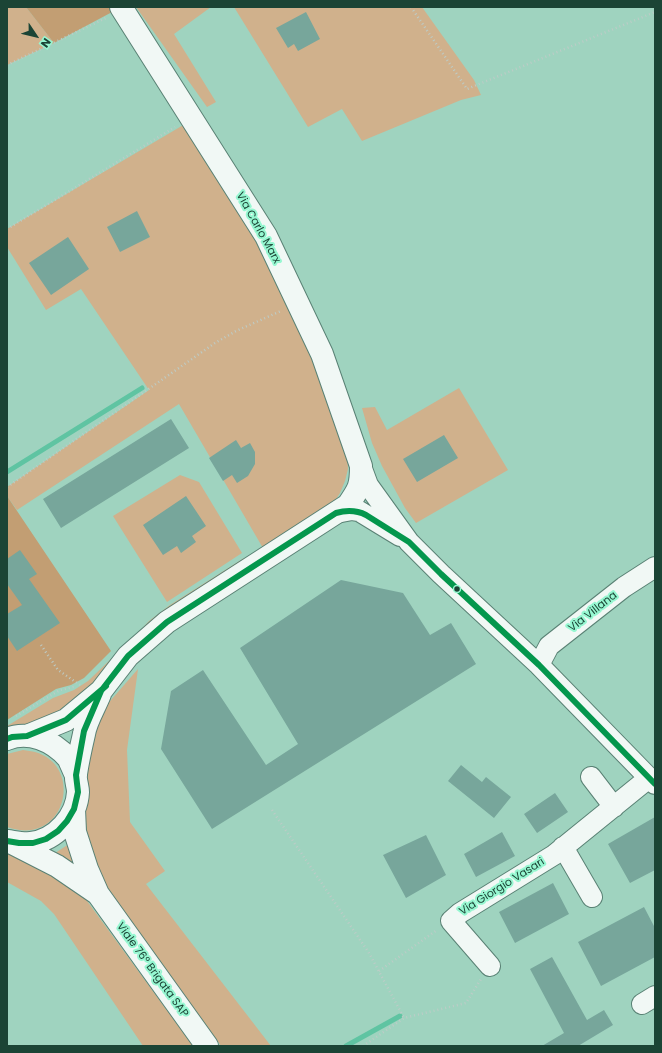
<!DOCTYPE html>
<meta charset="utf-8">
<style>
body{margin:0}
#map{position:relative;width:662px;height:1053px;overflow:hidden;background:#9fd3bf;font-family:Poppins,sans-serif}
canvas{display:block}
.frame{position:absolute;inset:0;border:8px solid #1b4435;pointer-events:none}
.north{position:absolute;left:16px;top:16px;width:40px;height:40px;-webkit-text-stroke:3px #96f7d1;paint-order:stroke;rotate:125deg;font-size:11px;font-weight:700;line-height:16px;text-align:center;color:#1b4435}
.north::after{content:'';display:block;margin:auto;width:14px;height:18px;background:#1b4435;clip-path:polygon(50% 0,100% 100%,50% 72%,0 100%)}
</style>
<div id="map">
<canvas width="662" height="1053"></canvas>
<div class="frame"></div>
<div class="north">N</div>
</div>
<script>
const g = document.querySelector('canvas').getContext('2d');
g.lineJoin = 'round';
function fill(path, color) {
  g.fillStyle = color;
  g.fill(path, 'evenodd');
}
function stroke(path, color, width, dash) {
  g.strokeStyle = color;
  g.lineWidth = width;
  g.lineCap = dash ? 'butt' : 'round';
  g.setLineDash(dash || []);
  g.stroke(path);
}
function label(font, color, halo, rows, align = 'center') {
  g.font = font + ' Poppins,sans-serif';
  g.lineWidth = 4;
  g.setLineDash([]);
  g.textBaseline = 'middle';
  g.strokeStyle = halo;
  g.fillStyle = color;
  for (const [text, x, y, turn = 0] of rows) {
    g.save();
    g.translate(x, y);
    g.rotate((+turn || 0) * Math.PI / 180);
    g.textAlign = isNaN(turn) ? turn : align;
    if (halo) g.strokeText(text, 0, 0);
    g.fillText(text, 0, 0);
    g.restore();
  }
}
const green = new Path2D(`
 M 7,7 L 26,7 L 54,43 L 7,65 Z
 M 136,7 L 211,7 L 174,34 L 216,102 L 207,107 Z
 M 234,7 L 422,7 L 474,80 L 481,95 L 461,100 L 362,141 L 342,109 L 308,127 Z
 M 185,124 L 248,224 L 316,359 L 347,450 L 348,469 L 345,481 L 340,493 L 333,504 L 267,555 L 179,404 L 17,510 L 7,496 L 7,487 L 149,390 L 81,289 L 46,310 L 7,247 L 7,229 Z
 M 459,388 L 508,470 L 416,523 L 405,508 L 382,466 L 372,443 L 362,408 L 375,407 L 387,430 Z
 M 180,475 L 199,482 L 242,553 L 167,602 L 113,516 Z
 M 244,558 L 245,562 L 75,705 L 7,732 L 7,726 L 53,698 L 74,690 L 88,681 L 135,636 L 149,621 L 170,605 Z
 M 138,669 L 127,750 L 130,822 L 165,871 L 146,884 L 271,1046 L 221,1046 L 108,891 L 87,843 L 85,800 L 86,772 L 90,742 L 104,708 Z
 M 23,750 C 27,751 32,751 35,752 C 85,766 66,848 7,827 L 7,754 Z
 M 69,844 L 77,872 L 49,857 Z
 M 7,851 L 19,855 L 82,894 L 193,1046 L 143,1046 L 54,914 L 41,901 L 7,882 Z`);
const forest = new Path2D(`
 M 26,7 L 111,7 L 114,11 L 54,43 Z
 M 7,496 L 111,651 L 84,678 L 71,685 L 56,689 L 7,720 Z`);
const stream = new Path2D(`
 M 7,472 L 142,388
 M 346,1046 L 400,1016`);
const building = new Path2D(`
 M 306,12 L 320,39 L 298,51 L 294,44 L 288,48 L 276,28 Z
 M 137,211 L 150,237 L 120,252 L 107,227 Z
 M 68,237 L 89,269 L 51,295 L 29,263 Z
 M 171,419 L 189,448 L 61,528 L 43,499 Z
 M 444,435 L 458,458 L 417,482 L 403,459 Z
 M 236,440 L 241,448 L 250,443 L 255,452 L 255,464 L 248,476 L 237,483 L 232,475 L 223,481 L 209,458 Z
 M 186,496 L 206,526 L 192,536 L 196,542 L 181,553 L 177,546 L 163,555 L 143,525 Z
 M 20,550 L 37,574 L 29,579 L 60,623 L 17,651 L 7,636 L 7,614 L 22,605 L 7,584 L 7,559 Z
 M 341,580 L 403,593 L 430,635 L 451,623 L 476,664 L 212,829 L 161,749 L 171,691 L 203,670 L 266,765 L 298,744 L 240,648 Z
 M 461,765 L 482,782 L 486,777 L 511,797 L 494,818 L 448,781 Z
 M 555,793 L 568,812 L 537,833 L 524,814 Z
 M 655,817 L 655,870 L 630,883 L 608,844 Z
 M 502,832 L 515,856 L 476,877 L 464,854 Z
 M 426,835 L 446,875 L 406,898 L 383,855 Z
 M 553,883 L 569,914 L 515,943 L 499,912 Z
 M 644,907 L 655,928 L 655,957 L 601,986 L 578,942 Z
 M 552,957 L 587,1020 L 604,1010 L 613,1025 L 578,1046 L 542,1046 L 564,1033 L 530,969 Z`);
const path = new Path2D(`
 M 411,7 L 467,89 L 655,12
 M 7,65 L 106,18
 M 7,229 L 175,127
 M 7,252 L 9,251
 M 7,487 L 215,343 L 236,331 L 281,311
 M 41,645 L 58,670 L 80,685
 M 16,716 L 60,690 L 74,687
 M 272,810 L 369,953 L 404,1018
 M 379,971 L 437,930
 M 363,1046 L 404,1018 L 466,1003 L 481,979`);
const street = new Path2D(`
 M 361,466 L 368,485 L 409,542 L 441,574 L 539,665 L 655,784
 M 336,513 L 352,510 L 359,511 L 400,536
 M 539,665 L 549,646 L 624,587 L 655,567
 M 591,777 L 614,807
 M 563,847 L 592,897
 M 490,966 L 451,921 L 460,913 L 554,855 L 649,778
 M 642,1004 L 655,996`);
const secondary = new Path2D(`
 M 27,736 L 66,720 L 101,691 L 128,656 L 167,622 L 348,505 C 359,489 361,486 361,466 L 322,354 L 266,236 L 121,7
 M 7,739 C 29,730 53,741 68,758 C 71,763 73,770 76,775
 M 74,809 L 75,832 L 87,869 L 98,894 L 207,1046
 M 7,841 C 15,842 23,844 31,843 C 56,840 77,816 78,792 C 78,786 75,780 76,774 C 78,760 81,747 84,734 C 86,721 95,707 100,694
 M 12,843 L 57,866 L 98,894`);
const bus1 = new Path2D(`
 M 7,739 L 12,737 L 27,736 L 66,720 L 106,686
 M 7,841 L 19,843 L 33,843 L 46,839 L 58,831 L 67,821 L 74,809 L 78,792 L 76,775 L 84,731 L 101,691 L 128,656 L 167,622 L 336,513 C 347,510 356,510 366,515 L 409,542 L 441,574 L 539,665 L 655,784`);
const markers = [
 [457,589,3.5,"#1b4435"]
];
const streetNames = [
 ["Via Carlo Marx",258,228,61],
 ["Via Villana",593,612,-38],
 ["Via Giorgio Vasari",502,887,-32],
 ["Viale 76° Brigata SAP",152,970,54]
];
fill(green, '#d0b18c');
fill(forest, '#c29e73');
stroke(stream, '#5fc4a2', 5);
fill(building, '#77a69b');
stroke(street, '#598174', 22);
stroke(secondary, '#598174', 24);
stroke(path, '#bdccc7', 2.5, [1, 3]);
stroke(street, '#f1f8f5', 20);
stroke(secondary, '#f1f8f5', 22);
stroke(bus1, '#04974d', 6);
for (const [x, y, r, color] of markers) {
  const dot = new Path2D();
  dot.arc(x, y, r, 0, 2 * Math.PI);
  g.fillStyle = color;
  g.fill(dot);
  stroke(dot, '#96f7d1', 1.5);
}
label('11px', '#1b4435', '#96f7d1', streetNames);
</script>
